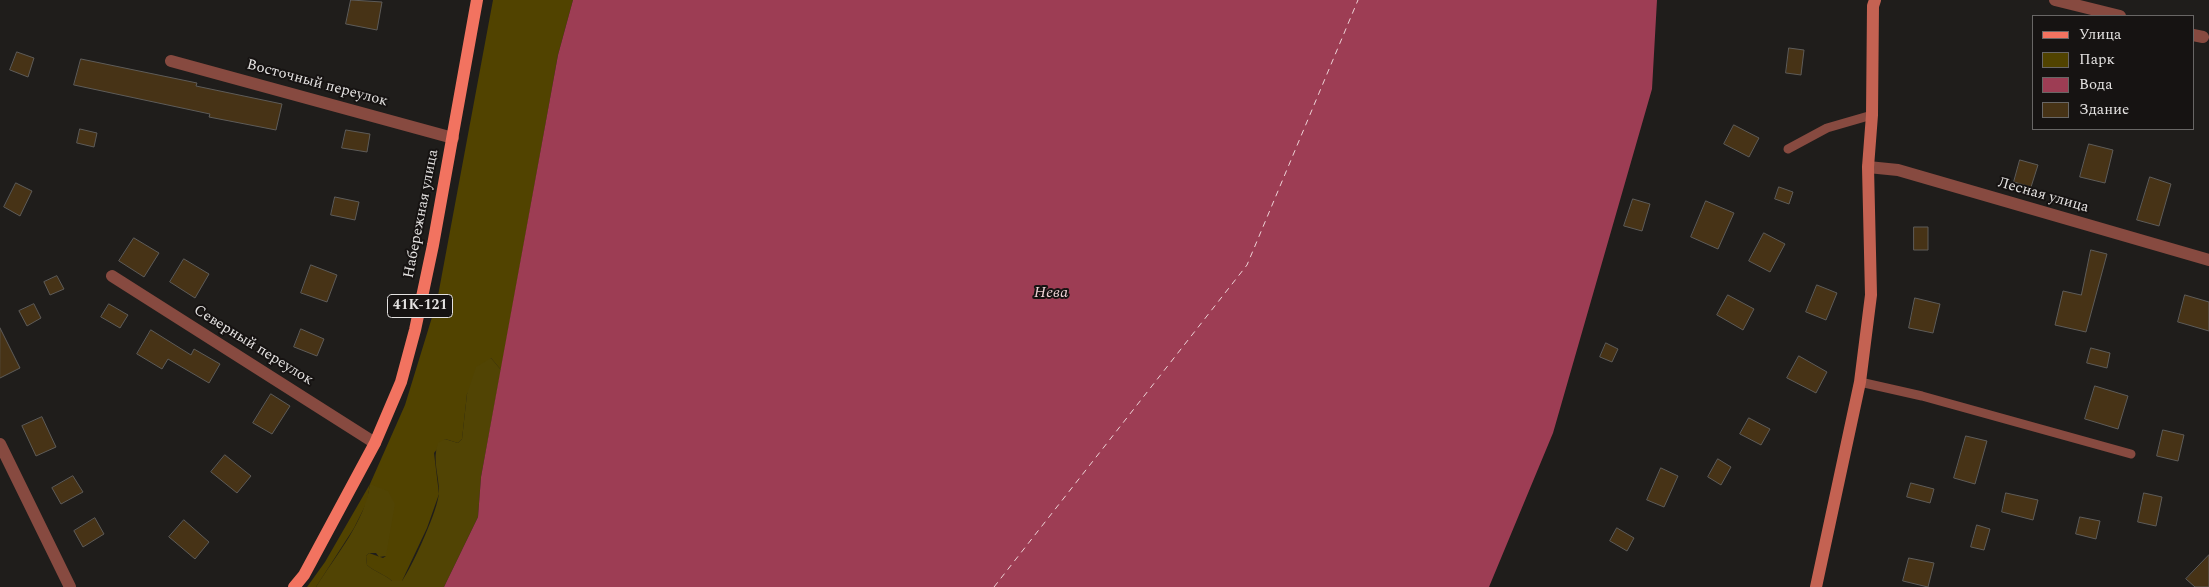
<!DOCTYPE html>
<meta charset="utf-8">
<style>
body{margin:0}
#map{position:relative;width:2209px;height:587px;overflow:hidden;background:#1f1d1b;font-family:Spectral,serif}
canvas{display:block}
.legend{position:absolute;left:2032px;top:15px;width:162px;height:115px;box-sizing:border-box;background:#161312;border:1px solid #686665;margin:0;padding:6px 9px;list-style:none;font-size:15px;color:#e4e2e1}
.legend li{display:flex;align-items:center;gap:10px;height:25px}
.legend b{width:25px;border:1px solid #686665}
</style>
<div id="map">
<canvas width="2209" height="587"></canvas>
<ul class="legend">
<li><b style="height:6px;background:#f27360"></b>Улица</li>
<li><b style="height:14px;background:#514300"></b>Парк</li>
<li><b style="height:14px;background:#9d3d54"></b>Вода</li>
<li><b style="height:14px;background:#473316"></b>Здание</li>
</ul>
</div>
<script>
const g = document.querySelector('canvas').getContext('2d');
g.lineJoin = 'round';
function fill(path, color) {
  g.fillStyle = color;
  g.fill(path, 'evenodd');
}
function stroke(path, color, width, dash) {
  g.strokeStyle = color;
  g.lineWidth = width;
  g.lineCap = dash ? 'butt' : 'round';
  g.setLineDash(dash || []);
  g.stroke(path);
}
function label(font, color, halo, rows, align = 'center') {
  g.font = font + ' Spectral,serif';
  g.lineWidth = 4;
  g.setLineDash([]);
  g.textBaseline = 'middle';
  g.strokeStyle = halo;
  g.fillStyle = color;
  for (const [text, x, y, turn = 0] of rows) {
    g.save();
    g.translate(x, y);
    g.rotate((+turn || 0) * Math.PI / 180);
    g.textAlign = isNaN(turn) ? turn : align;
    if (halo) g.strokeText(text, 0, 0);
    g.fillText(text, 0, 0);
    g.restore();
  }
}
const green = new Path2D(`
 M 493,0 L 573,0 L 558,55 L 501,370 L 491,358 L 467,394 L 462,439 L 458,443 L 445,439 L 434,453 L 439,494 L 427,528 L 402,581 L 392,581 C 384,574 375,572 367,565 L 366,556 L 369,553 L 383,558 L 386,556 L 386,552 L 370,484 L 367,502 L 354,528 L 316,587 L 307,587 L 325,562 L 370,484 L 405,405 L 437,301 Z`);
const forest = new Path2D(`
 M 491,358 L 501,370 L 481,477 L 478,517 L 444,587 L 316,587 C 336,555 365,522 370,484 L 388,491 L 395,504 L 386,556 L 379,557 L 376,553 L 369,553 L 366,556 L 367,565 C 375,572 384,574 392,581 L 402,581 C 412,567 439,508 439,492 C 439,475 432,460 438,443 L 445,439 L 458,443 L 462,439 L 467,394 L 476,367 Z`);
const water = new Path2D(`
 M 573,0 L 1657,0 L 1652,89 L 1553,433 L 1489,587 L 444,587 L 478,517 L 481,477 L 558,55 Z`);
const ferry = new Path2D(`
 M 994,587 L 1247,265 L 1358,0`);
const building = new Path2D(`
 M 351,0 L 382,2 L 377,30 L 346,24 Z
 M 1789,48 L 1804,50 L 1801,75 L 1786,73 Z
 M 17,52 L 34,58 L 28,77 L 10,70 Z
 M 81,59 L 197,83 L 196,86 L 282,104 L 276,130 L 209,117 L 210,114 L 74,85 Z
 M 1734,125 L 1759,138 L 1749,157 L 1724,144 Z
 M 80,129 L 97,133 L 94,147 L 77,143 Z
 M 346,130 L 370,134 L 367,152 L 342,148 Z
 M 2089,144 L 2113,150 L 2105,183 L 2080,177 Z
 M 2020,160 L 2038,165 L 2031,187 L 2014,182 Z
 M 2150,177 L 2171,184 L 2159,226 L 2137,220 Z
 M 16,183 L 32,191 L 20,216 L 4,207 Z
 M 1779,187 L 1793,192 L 1789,204 L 1775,199 Z
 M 335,197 L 359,202 L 355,220 L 331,215 Z
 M 1633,199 L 1650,204 L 1642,231 L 1624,226 Z
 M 1706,201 L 1734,213 L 1718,249 L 1691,237 Z
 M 1914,227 L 1928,227 L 1928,250 L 1914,250 Z
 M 1764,233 L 1785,244 L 1770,272 L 1749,261 Z
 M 134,238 L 159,253 L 144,277 L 119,261 Z
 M 2091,250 L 2107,254 L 2086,332 L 2055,325 L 2063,291 L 2081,295 Z
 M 184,259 L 209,274 L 195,298 L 170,282 Z
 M 311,265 L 337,275 L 327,302 L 301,293 Z
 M 57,276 L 64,289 L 50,295 L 44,282 Z
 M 1817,285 L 1837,293 L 1826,320 L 1806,312 Z
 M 1728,295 L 1754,309 L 1743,330 L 1717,315 Z
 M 2185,295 L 2209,302 L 2209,331 L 2178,322 Z
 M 1915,298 L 1940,304 L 1933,333 L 1909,328 Z
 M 34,304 L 41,318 L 27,326 L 19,311 Z
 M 109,304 L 128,315 L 120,328 L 101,317 Z
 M 0,328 L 20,368 L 0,378 Z
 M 301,329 L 324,339 L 317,356 L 294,347 Z
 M 151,330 L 191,355 L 194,349 L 220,364 L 209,383 L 168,359 L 162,369 L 137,354 Z
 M 1606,343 L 1618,349 L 1612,362 L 1600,357 Z
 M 2091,348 L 2110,353 L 2107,368 L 2087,363 Z
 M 1799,356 L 1827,372 L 1816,393 L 1787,378 Z
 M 2095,386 L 2128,396 L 2118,429 L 2085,419 Z
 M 271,394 L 290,406 L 272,434 L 253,423 Z
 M 42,417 L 56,447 L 36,456 L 22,426 Z
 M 1749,418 L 1770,429 L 1761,445 L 1740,434 Z
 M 2163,430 L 2184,435 L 2178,461 L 2157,456 Z
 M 1966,436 L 1987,441 L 1975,484 L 1954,478 Z
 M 225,455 L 251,476 L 237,493 L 211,472 Z
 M 1718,459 L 1731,467 L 1721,485 L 1708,477 Z
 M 1661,468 L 1678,476 L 1664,507 L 1647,500 Z
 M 73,476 L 83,492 L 61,504 L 52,488 Z
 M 1911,483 L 1934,489 L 1930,503 L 1907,497 Z
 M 2006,493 L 2038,500 L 2033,520 L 2002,512 Z
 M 2144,493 L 2162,497 L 2156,526 L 2138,522 Z
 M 2080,517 L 2100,521 L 2096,539 L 2076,534 Z
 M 95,518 L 104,534 L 83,547 L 74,531 Z
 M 184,520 L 209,542 L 195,559 L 169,537 Z
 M 1977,525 L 1990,529 L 1984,550 L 1971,547 Z
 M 1617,528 L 1634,538 L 1627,551 L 1610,541 Z
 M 2209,555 L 2209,587 L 2195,587 L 2186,579 Z
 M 1909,558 L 1934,563 L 1928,587 L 1903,581 Z`);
const lane = new Path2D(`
 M 1788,149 L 1827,128 L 1872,115
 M 1860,382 L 1922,396 L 2131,454`);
const street = new Path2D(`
 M 2055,0 L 2120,16
 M 2193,35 L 2203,37
 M 171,61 L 453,138
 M 1868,167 L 1898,170 L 2209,260
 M 112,276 L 375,443
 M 0,444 L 70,587`);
const secondary = new Path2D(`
 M 1816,587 L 1860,382 L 1871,295 L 1868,167 L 1872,115 L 1873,6 L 1875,0`);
const primary = new Path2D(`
 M 294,587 L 304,575 L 375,443 L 401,382 L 415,330 L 433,245 L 477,0`);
const shields = [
 [420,306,65]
];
const shieldNames = [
 ["41К-121",420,306]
];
const streetNames = [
 ["Восточный переулок",317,84,15],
 ["Лесная улица",2043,196,16],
 ["Набережная улица",422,214,-79],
 ["Северный переулок",253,346,32]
];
const waterNames = [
 ["Нева",1051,294]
];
fill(green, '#514300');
fill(forest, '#514404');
fill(water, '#9d3d54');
stroke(ferry, '#edd1d4', 1, [6, 5]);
fill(building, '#473316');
stroke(building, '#5e5c59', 1);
stroke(lane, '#874a40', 9);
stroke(street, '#874a40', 12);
stroke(secondary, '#c46252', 12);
stroke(primary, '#f27360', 12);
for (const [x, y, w] of shields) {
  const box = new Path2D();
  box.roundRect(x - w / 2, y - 11.5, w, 23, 4);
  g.fillStyle = '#161312';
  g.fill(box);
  stroke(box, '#e4e2e1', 1);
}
label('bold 14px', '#e4e2e1', null, shieldNames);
label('15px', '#e4e2e1', '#161312', streetNames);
label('italic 16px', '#edd1d4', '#161312', waterNames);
</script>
